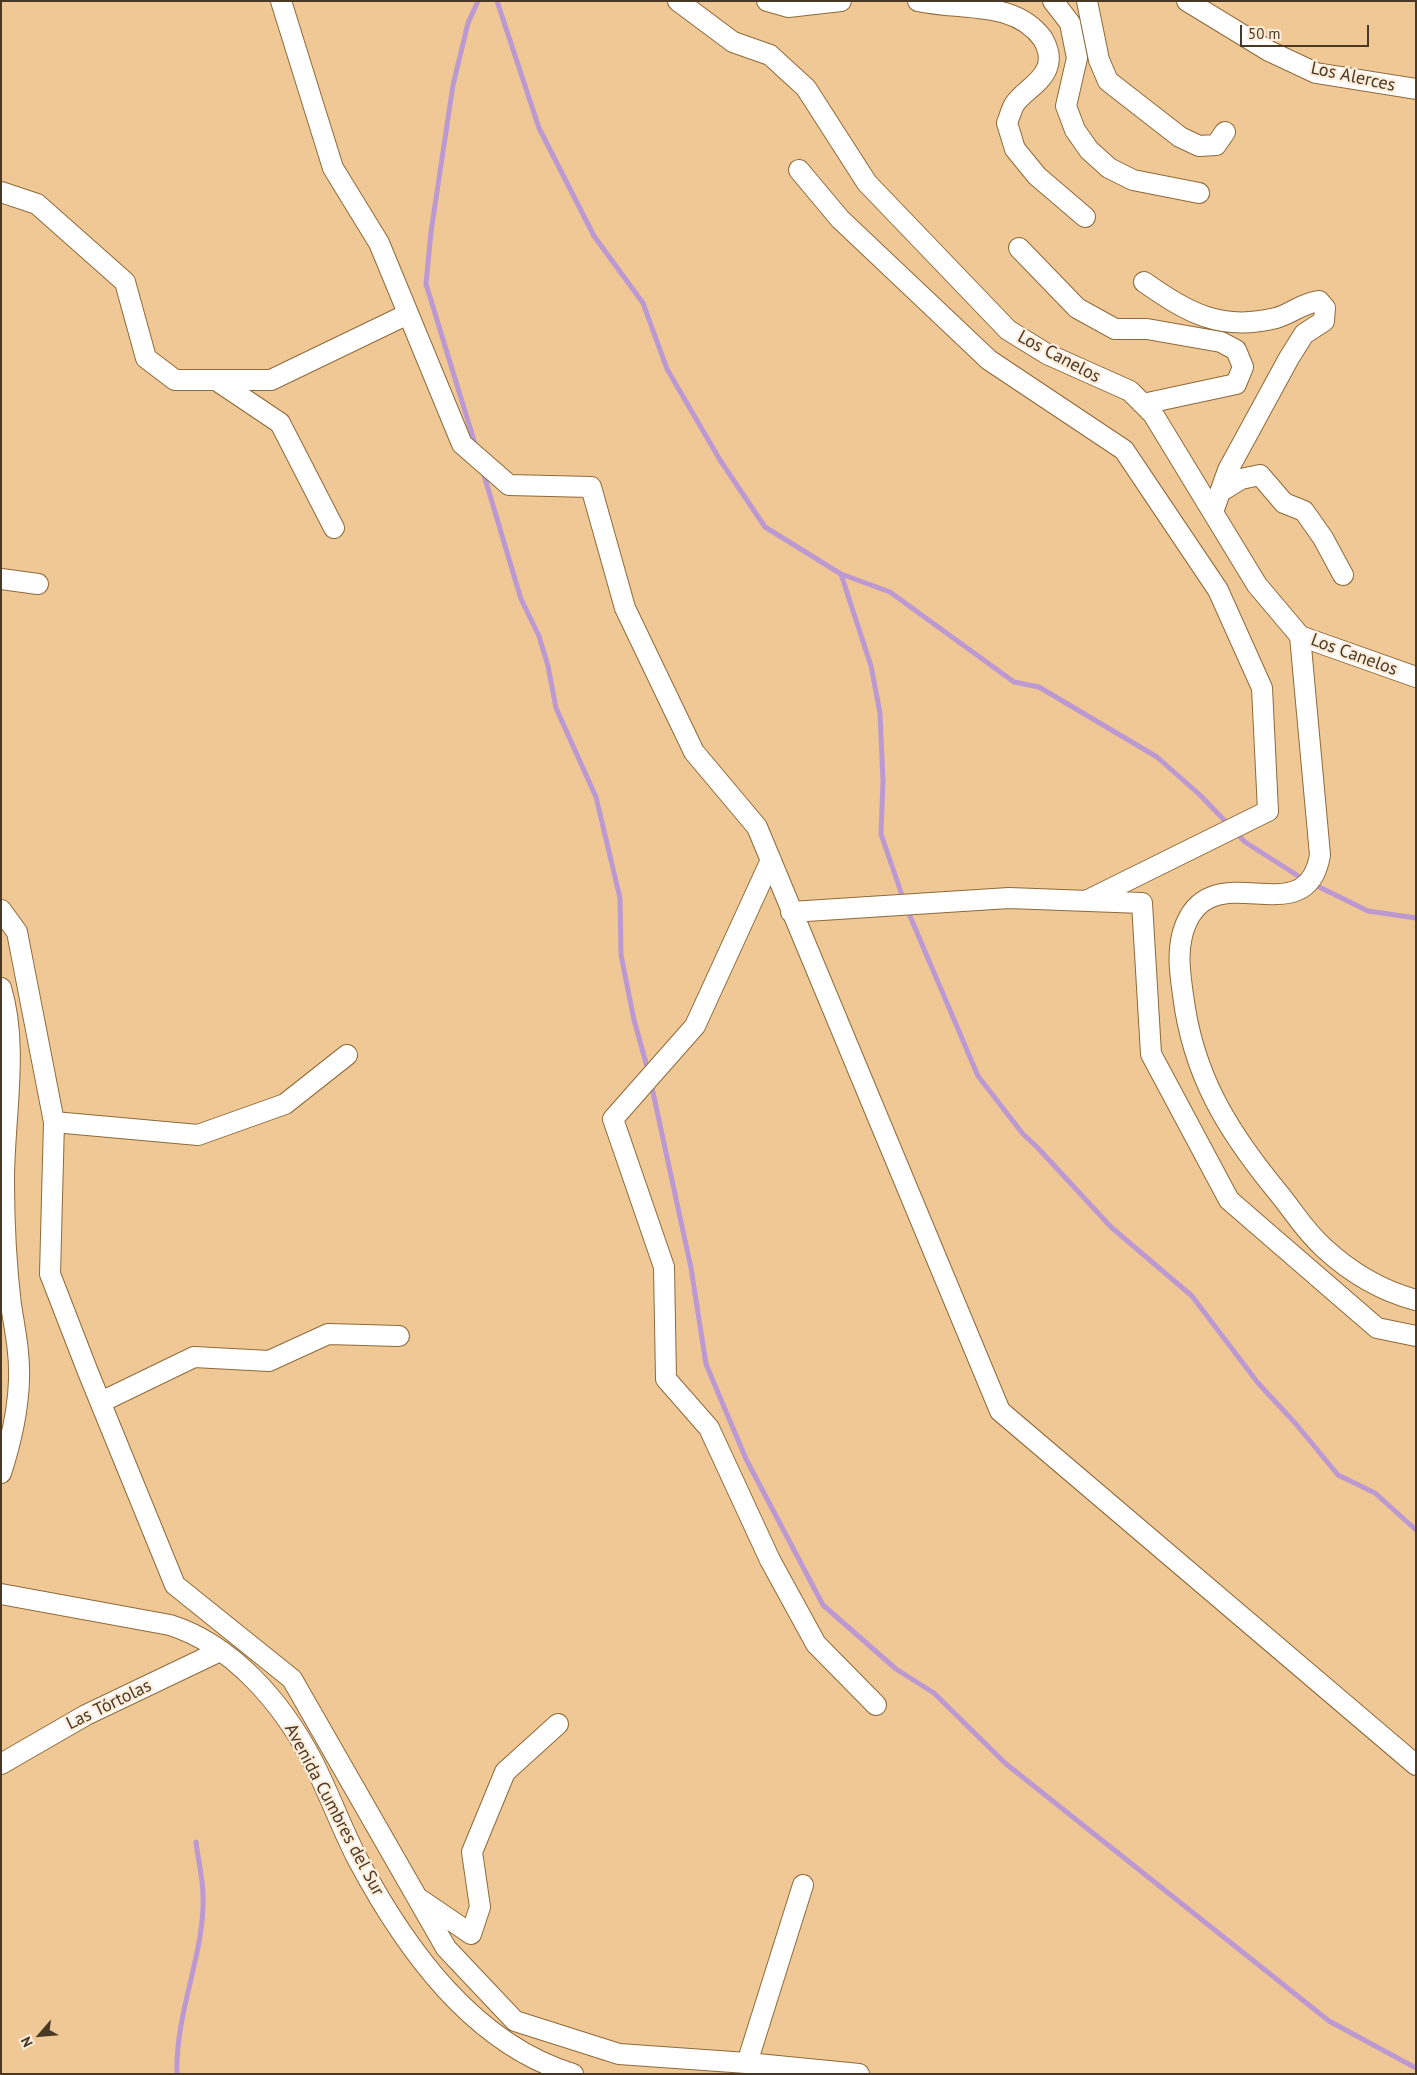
<!DOCTYPE html>
<meta charset="utf-8">
<style>
body{margin:0}
#map{position:relative;width:1417px;height:2075px;overflow:hidden;background:#f0c896;font-family:"PT Sans",sans-serif}
canvas{display:block}
.frame{position:absolute;inset:0;border:2px solid #493924;pointer-events:none}
.north{position:absolute;left:15px;top:2010px;width:50px;height:50px;-webkit-text-stroke:4px #feedda;paint-order:stroke;rotate:243deg;font-size:14px;font-weight:700;line-height:20px;text-align:center;color:#493924}
.north::after{content:'';display:block;margin:auto;width:18px;height:22px;background:#493924;clip-path:polygon(50% 0,100% 100%,50% 72%,0 100%)}
.scale{position:absolute;left:1240px;top:25px;width:129px;height:22px;box-sizing:border-box;border:2px solid #493924;border-top:0;padding-left:6px;font-size:15px;line-height:18px;white-space:nowrap;color:#493924;-webkit-text-stroke:4px #feedda;paint-order:stroke}
</style>
<div id="map">
<canvas width="1417" height="2075"></canvas>
<div class="frame"></div>
<div class="north">N</div>
<div class="scale">50 m</div>
</div>
<script>
const g = document.querySelector('canvas').getContext('2d');
g.lineJoin = 'round';
function stroke(path, color, width, dash) {
  g.strokeStyle = color;
  g.lineWidth = width;
  g.lineCap = dash ? 'butt' : 'round';
  g.setLineDash(dash || []);
  g.stroke(path);
}
function label(font, color, halo, rows, align = 'center') {
  g.font = font + ' "PT Sans",sans-serif';
  g.lineWidth = 4.5;
  g.setLineDash([]);
  g.textBaseline = 'middle';
  g.strokeStyle = halo;
  g.fillStyle = color;
  for (const [text, x, y, turn = 0] of rows) {
    g.save();
    g.translate(x, y);
    g.rotate((+turn || 0) * Math.PI / 180);
    g.textAlign = isNaN(turn) ? turn : align;
    if (halo) g.strokeText(text, 0, 0);
    g.fillText(text, 0, 0);
    g.restore();
  }
}
const stream = new Path2D(`
 M 497,1 L 539,128 L 594,236 L 643,303 L 667,369 L 720,460 L 765,527 L 841,574 L 890,592 L 1014,682 L 1039,687 L 1157,757 L 1200,795 L 1229,825
 M 476,447 L 426,284 L 431,232 L 453,85 L 468,23 L 478,1
 M 483,472 L 521,599 L 539,636 L 548,666 L 556,708 L 596,797 L 620,898 L 621,955 L 634,1020 L 648,1070
 M 841,574 L 871,666 L 880,713 L 883,781 L 881,834 L 904,901
 M 1235,832 L 1245,842 L 1303,879
 M 1313,884 L 1368,911 L 1416,918
 M 907,909 L 978,1076 L 1023,1134 L 1037,1147 L 1111,1227 L 1192,1296 L 1258,1383 L 1296,1424 L 1338,1475 L 1375,1493 L 1416,1530
 M 651,1083 L 691,1268 L 706,1364 L 746,1459 L 823,1605 L 896,1669 L 934,1693 L 1005,1763 L 1329,2021 L 1416,2068
 M 177,2074 C 175,2012 205,1954 203,1896 C 203,1878 198,1860 196,1842`);
const minor = new Path2D(`
 M 281,1 L 333,168 L 379,243 L 462,444 L 509,485 L 591,487 L 625,608 L 694,752 L 757,827 L 1000,1411 L 1416,1765
 M 678,1 L 733,42 L 770,55 L 806,88 L 867,183 L 1008,330 L 1047,354 L 1130,391 L 1153,414 L 1257,585 L 1300,636 L 1416,677
 M 767,1 L 788,7 L 841,1
 M 918,1 C 964,11 1015,0 1043,39 C 1048,48 1051,58 1047,68 C 1041,84 1022,92 1014,105 C 1011,111 1009,118 1007,123 L 1015,149 L 1037,176 L 1085,217
 M 1053,1 L 1070,23 L 1077,58 L 1066,106 L 1075,130 L 1089,150 L 1109,168 L 1133,180 L 1199,193
 M 1087,1 L 1099,60 L 1108,81 L 1180,137 L 1199,146 L 1216,145 L 1225,132
 M 1187,1 L 1269,51 L 1316,73 L 1416,89
 M 799,170 L 840,219 L 989,360 L 1124,450 L 1218,590 L 1262,688 L 1268,811 L 1086,901
 M 1,192 L 37,204 L 125,282 L 146,358 L 175,380 L 271,380 L 408,314
 M 1019,248 L 1077,308 L 1115,329 L 1147,329 L 1221,342 L 1236,350 L 1243,367 L 1236,384 L 1143,404
 M 1144,282 C 1187,312 1220,332 1276,318 C 1291,314 1302,303 1319,301 L 1325,308 L 1324,321 L 1304,334 L 1289,358 L 1228,470 L 1213,512
 M 216,380 L 280,423 L 334,528
 M 1220,492 L 1241,479 L 1260,475 L 1284,503 L 1304,511 L 1323,538 L 1343,575
 M 1,579 L 38,584
 M 1300,636 L 1320,855 C 1306,939 1208,848 1183,932 C 1177,954 1180,973 1183,995 C 1193,1075 1227,1130 1276,1190 C 1293,1210 1303,1229 1324,1248 C 1350,1272 1382,1291 1416,1300
 M 771,860 L 695,1026 L 613,1119 L 664,1267 L 666,1379 L 709,1428 L 770,1560 L 816,1644 L 876,1705
 M 1,910 L 17,932 L 54,1122 L 50,1274 L 88,1372 L 175,1585 L 292,1679 L 446,1948 L 515,2021 L 619,2054 L 747,2063 L 859,2074
 M 791,912 L 1009,898 L 1142,903 L 1151,1054 L 1229,1200 L 1377,1328 L 1416,1336
 M 1,988 C 19,1047 4,1118 4,1180 C 4,1221 6,1264 11,1305 C 15,1330 20,1354 19,1380 C 18,1412 11,1442 1,1473
 M 54,1122 L 198,1135 L 285,1104 L 347,1055
 M 101,1402 L 194,1357 L 269,1361 L 328,1334 L 399,1336
 M 1,1594 L 170,1625 C 233,1645 282,1703 312,1760 C 329,1793 341,1827 358,1860 C 405,1948 473,2044 573,2074
 M 1,1764 L 86,1715 L 220,1651
 M 421,1900 L 471,1934 L 480,1907 L 472,1852 L 505,1772 L 558,1724
 M 747,2063 L 803,1885`);
const streetNames = [
 ["Los Alerces",1353,77,12],
 ["Los Canelos",1059,357,28],
 ["Los Canelos",1354,655,20],
 ["Las Tórtolas",109,1705,-26],
 ["Avenida Cumbres del Sur",334,1810,62]
];
stroke(stream, '#bd99d2', 5);
stroke(minor, '#8e6a3a', 22);
stroke(minor, '#fff', 20);
label('18px', '#493924', '#feedda', streetNames);
</script>
